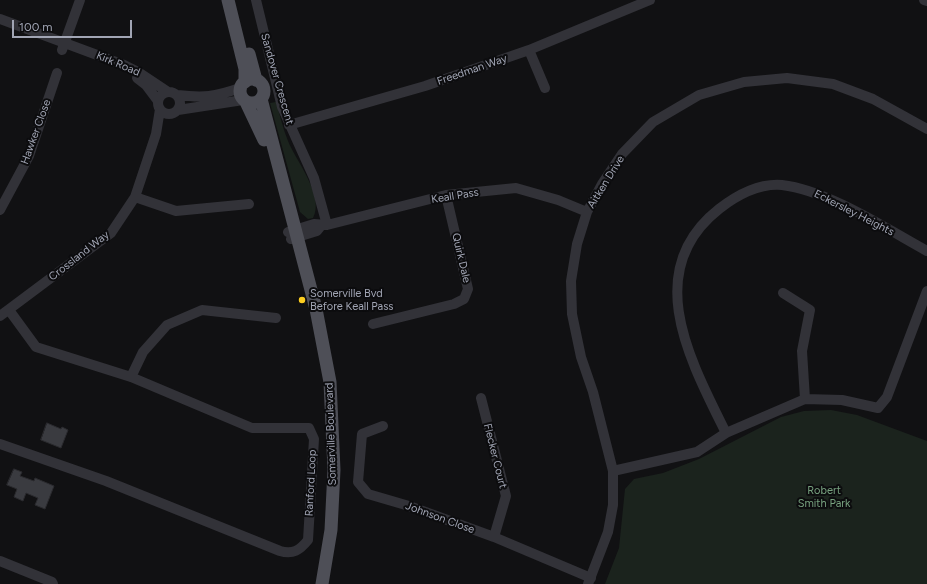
<!DOCTYPE html>
<style>
body{margin:0}
#map{position:relative;width:927px;height:584px;overflow:hidden;background:#111113;font-family:Figtree,sans-serif}
canvas{display:block}
.scale{position:absolute;left:12px;top:20px;width:120px;height:18px;box-sizing:border-box;border:2px solid #a1a5b4;border-top:0;padding-left:5px;font-size:12px;line-height:14px;white-space:nowrap;color:#a1a5b4;-webkit-text-stroke:3px #0c0c0e;paint-order:stroke}
</style>
<div id="map">
<canvas width="927" height="584"></canvas>
<div class="scale">100 m</div>
</div>
<script>
const g = document.querySelector('canvas').getContext('2d');
g.lineJoin = 'round';
function fill(path, color) {
  g.fillStyle = color;
  g.fill(path, 'evenodd');
}
function stroke(path, color, width, dash) {
  g.strokeStyle = color;
  g.lineWidth = width;
  g.lineCap = dash ? 'butt' : 'round';
  g.setLineDash(dash || []);
  g.stroke(path);
}
function label(font, color, halo, rows, align = 'center') {
  g.font = font + ' Figtree,sans-serif';
  g.lineWidth = 4;
  g.setLineDash([]);
  g.textBaseline = 'middle';
  g.strokeStyle = halo;
  g.fillStyle = color;
  for (const [text, x, y, turn = 0] of rows) {
    g.save();
    g.translate(x, y);
    g.rotate((+turn || 0) * Math.PI / 180);
    g.textAlign = isNaN(turn) ? turn : align;
    if (halo) g.strokeText(text, 0, 0);
    g.fillText(text, 0, 0);
    g.restore();
  }
}
const green = new Path2D(`
 M 276,102 C 280,115 283,129 288,141 C 296,161 325,196 313,218 L 308,219 L 300,212 L 270,103 Z
 M 831,410 L 857,415 L 927,441 L 927,584 L 605,584 L 619,548 L 625,489 L 634,479 L 663,473 L 699,459 L 781,417 L 804,411 Z`);
const building = new Path2D(`
 M 47,423 L 61,429 L 62,427 L 68,430 L 61,448 L 41,440 Z
 M 14,469 L 22,472 L 20,476 L 34,481 L 35,478 L 54,486 L 45,509 L 35,505 L 38,498 L 26,493 L 23,501 L 14,497 L 17,489 L 7,485 Z`);
const minor = new Path2D(`
 M 256,0 L 282,107 L 314,178 L 327,225
 M 924,0 L 927,1
 M 0,19 L 124,65 L 138,72 L 168,92
 M 62,50 L 80,0
 M 529,50 L 545,88
 M 137,78 L 146,85 L 158,101
 M158 103a11 11 0 1 1 22 0a11 11 0 1 1-22 0Z
 M 177,95 C 204,98 214,97 240,88
 M 178,110 L 243,100
 M 289,125 L 425,86 L 529,50 L 650,0
 M 135,197 L 176,211 L 249,204
 M 0,210 L 29,156 L 57,73
 M 288,232 L 314,224 L 327,225 L 446,195 L 516,188 L 558,200 L 587,212
 M 291,239 L 317,231 L 321,226
 M 783,293 L 810,310 L 802,351 L 805,399
 M 0,316 L 111,233 L 135,197 L 156,134 L 160,109
 M 373,324 L 454,304 L 464,299 L 468,289 L 446,195
 M 131,377 L 143,352 L 167,325 L 202,310 L 276,318
 M 481,398 L 506,496 L 494,537
 M 383,426 L 362,434 L 358,482 L 368,494 L 409,506 L 494,537 L 591,578
 M 726,433 C 691,362 640,271 719,209 C 737,195 758,183 782,185 C 827,190 887,229 927,251
 M 0,444 L 106,481 L 280,551 C 293,555 300,550 308,540 L 314,439 L 309,428 L 252,428 L 131,377 L 36,347 L 9,310
 M 613,471 L 697,452 L 726,433 L 805,399 L 842,400 L 878,408 L 887,397 L 927,291
 M 0,561 L 52,582 L 53,584
 M 588,584 L 608,532 L 613,505 L 613,471 L 593,392 L 581,357 L 572,314 L 571,281 L 577,244 L 587,212 L 602,184 L 622,154 L 653,122 L 699,95 L 744,82 L 787,78 L 833,84 L 873,99 L 927,129`);
const major = new Path2D(`
 M 228,0 L 245,69 L 245,82
 M 249,54 L 256,80
 M240 91a12 12 0 1 1 24 0a12 12 0 1 1-24 0Z
 M 261,99 L 316,309 L 330,382 L 334,470 L 331,530 L 322,584
 M 246,102 L 264,140`);
const markers = [
 [302,300,4,"#fccd20"]
];
const streetNames = [
 ["Kirk Road",118,64,23],
 ["Freedman Way",472,70,-19],
 ["Sandover Crescent",277,79,74],
 ["Hawker Close",36,132,-70],
 ["Aitken Drive",606,182,-58],
 ["Keall Pass",455,196,-9],
 ["Eckersley Heights",854,213,27],
 ["Crossland Way",79,256,-38],
 ["Quirk Dale",461,258,77],
 ["Somerville Boulevard",331,434,-92],
 ["Flecker Court",495,456,76],
 ["Ranford Loop",311,483,-87],
 ["Johnson Close",440,518,20]
];
const poiNames = [
 ["Somerville Bvd",310,294],
 ["Before Keall Pass",310,307]
];
const parkNames = [
 ["Robert",824,491],
 ["Smith Park",824,504]
];
fill(green, '#1b231d');
fill(building, '#3a3b40');
stroke(building, '#2b2b2f', 1);
stroke(minor, '#323238', 10);
stroke(major, '#4e4f57', 13);
for (const [x, y, r, color] of markers) {
  const dot = new Path2D();
  dot.arc(x, y, r, 0, 2 * Math.PI);
  g.fillStyle = color;
  g.fill(dot);
  stroke(dot, '#0c0c0e', 1.5);
}
label('11px', '#a1a5b4', '#0c0c0e', streetNames);
label('11px', '#a1a5b4', '#0c0c0e', poiNames, 'left');
label('11px', '#77a17f', '#0c0c0e', parkNames);
</script>
